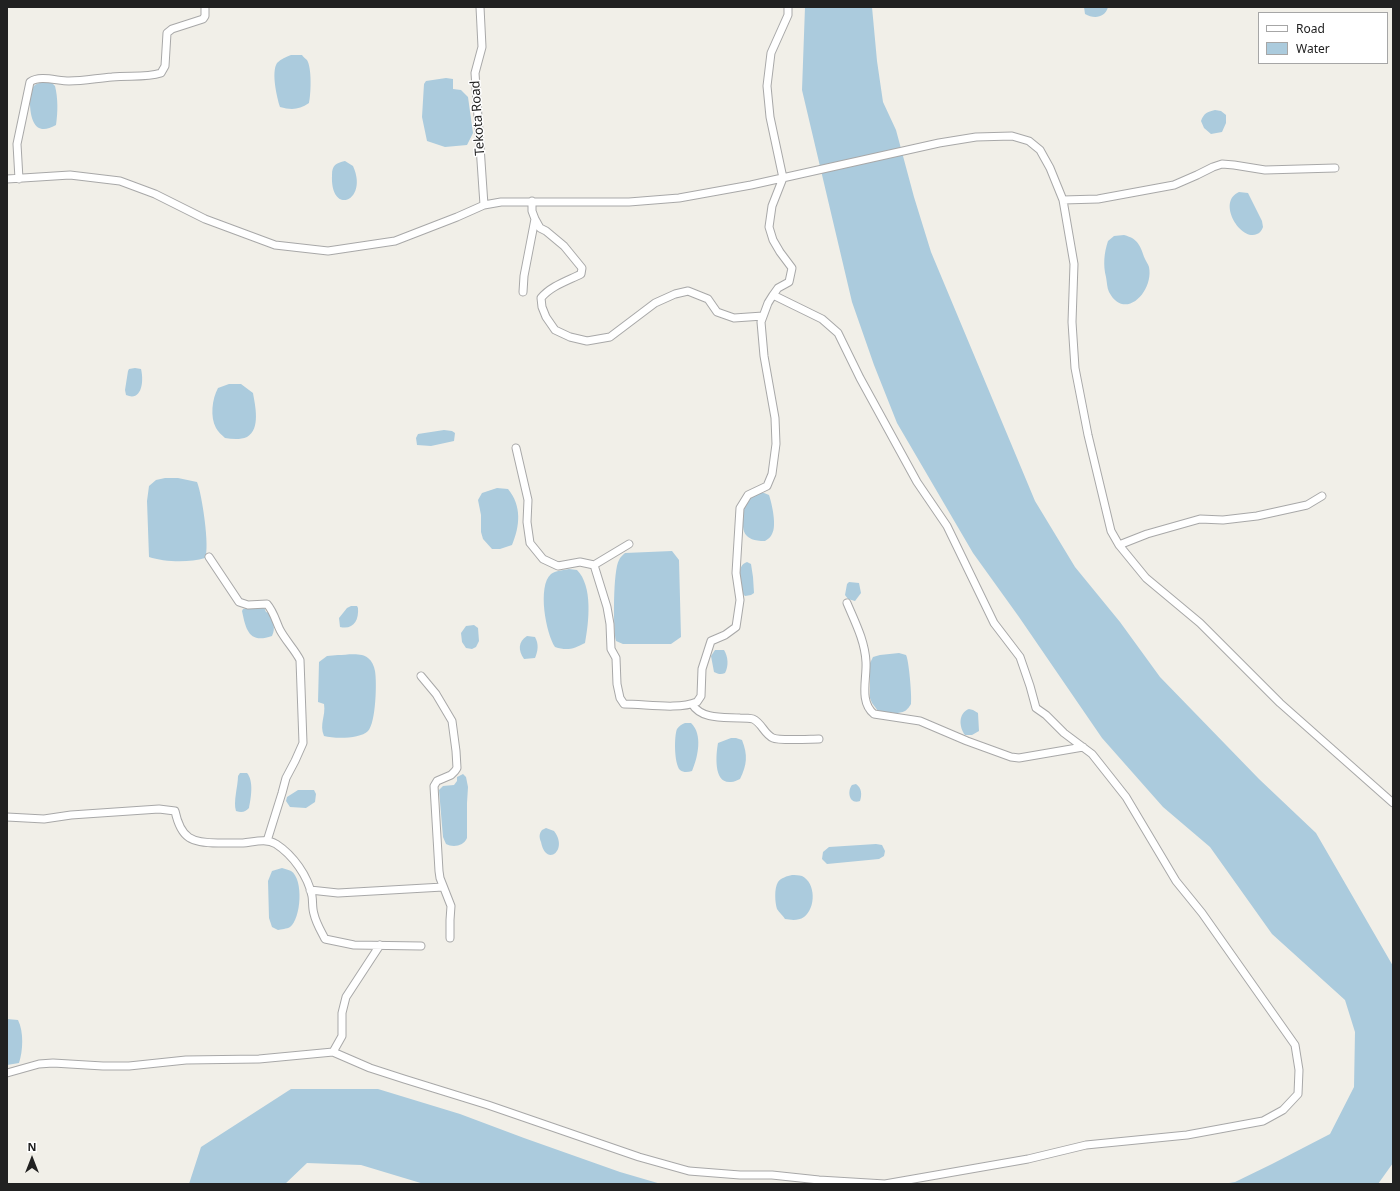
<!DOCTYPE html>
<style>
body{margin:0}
#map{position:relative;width:1400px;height:1191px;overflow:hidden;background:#f1efe8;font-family:"Noto Sans",sans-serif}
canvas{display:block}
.frame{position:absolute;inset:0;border:8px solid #212121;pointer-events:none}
.legend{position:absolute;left:1258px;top:12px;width:130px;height:52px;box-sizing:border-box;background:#fff;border:1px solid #a6a6a6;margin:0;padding:5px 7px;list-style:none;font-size:12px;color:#212121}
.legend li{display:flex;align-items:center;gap:8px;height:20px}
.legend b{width:20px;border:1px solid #a6a6a6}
.north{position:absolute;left:12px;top:1139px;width:40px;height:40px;-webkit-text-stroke:3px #fff;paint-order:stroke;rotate:0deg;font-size:11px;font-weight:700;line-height:16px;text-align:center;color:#212121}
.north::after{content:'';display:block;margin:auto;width:14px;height:18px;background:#212121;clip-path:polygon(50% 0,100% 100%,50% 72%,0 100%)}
</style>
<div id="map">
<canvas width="1400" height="1191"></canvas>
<div class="frame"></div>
<ul class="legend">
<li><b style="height:5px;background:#fff"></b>Road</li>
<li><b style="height:11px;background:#abcbdd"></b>Water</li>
</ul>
<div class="north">N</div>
</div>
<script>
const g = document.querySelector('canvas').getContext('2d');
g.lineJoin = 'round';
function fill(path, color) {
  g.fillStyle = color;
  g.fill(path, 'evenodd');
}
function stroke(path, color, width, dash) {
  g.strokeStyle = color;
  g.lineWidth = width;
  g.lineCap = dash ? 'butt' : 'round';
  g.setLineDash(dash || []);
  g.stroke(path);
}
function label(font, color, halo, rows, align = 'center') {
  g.font = font + ' "Noto Sans",sans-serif';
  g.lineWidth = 3;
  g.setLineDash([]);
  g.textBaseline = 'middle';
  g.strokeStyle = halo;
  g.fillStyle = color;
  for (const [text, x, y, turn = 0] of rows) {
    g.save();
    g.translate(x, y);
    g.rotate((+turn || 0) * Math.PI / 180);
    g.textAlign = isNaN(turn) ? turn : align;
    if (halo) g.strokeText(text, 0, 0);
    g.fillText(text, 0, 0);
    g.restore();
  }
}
const water = new Path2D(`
 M 805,7 L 872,7 L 877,61 L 883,102 L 896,130 L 914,197 L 931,252 L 1035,501 L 1075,567 L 1120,622 L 1160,677 L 1259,779 L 1316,833 L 1393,966 L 1393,1163 L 1378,1184 L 1223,1184 L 1235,1182 L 1272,1164 L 1330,1134 L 1354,1087 L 1355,1032 L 1345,1000 L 1272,934 L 1210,847 L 1163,807 L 1102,738 L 1019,617 L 973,553 L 897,423 L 874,365 L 852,302 L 802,90 Z
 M 1084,7 L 1108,7 C 1105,18 1094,19 1085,14 Z
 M 291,55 L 302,55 C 303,57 305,58 307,60 C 312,68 311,94 309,103 C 299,110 291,110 280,107 C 277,98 271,72 277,63 C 281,59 286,57 291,55 Z
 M 446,78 L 453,79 L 453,89 L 461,90 L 468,97 L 473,133 L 467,145 L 445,147 L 427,141 L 422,117 L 424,84 L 426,81 Z
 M 51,82 L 55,86 C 58,98 58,112 56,125 C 37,136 31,123 30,105 C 30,100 30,92 33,87 C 37,82 45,82 51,82 Z
 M 1215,110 L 1221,111 L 1226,115 L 1226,123 L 1222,132 L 1211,134 L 1204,128 L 1201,121 C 1204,113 1207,112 1215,110 Z
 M 345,161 L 353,166 C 369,201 330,217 332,175 C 332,165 336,163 345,161 Z
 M 1239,192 L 1248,193 L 1262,221 L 1263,227 C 1262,230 1260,233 1257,234 C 1241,242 1216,202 1239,192 Z
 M 1124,235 C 1139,239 1140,246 1145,259 C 1146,261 1148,264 1149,267 C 1154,291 1125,322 1109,292 C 1107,288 1107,282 1106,277 C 1103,265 1104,253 1108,241 L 1114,236 Z
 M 135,368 L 141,369 C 144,381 142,402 126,395 L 125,390 L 128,371 L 129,369 Z
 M 229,384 L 241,384 L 253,393 C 255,405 261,429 247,437 C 240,440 232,439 225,438 C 222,435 218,432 216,428 C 210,417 212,399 218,388 Z
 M 444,430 L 452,431 L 455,433 L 454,441 L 431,446 L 417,445 L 416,438 L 418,434 Z
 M 165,478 L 178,478 L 197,482 C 202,494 210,548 205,558 C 189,563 164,562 149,557 L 147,501 L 149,486 L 156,480 Z
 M 497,488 L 508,489 C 522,506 520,526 512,545 L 500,549 L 492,549 L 483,539 L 481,532 L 481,515 L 478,500 L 482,493 Z
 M 758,493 L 764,493 L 769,495 C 772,504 777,526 772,534 C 771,537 768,539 765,541 C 743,541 741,531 744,512 C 744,508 745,502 747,499 C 750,496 755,495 758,493 Z
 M 672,551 L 679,560 L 681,637 L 671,644 L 623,644 L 616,641 C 613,629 613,570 619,560 C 620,557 623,555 625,553 Z
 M 747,562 L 751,564 L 753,577 L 754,593 L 751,595 L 745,596 L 742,593 C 741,584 735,566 747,562 Z
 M 569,569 L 577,570 C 593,586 589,622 585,643 C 574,649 567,651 555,647 C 546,634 537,586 551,574 C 555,571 564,570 569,569 Z
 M 849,582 L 859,583 L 861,593 L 855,601 L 848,599 L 845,595 L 847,584 Z
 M 351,606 L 357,606 L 358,608 C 359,621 353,630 340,627 L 339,618 L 347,608 Z
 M 255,607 L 264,607 L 266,612 L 269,613 C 273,621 276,628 272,636 C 249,644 246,630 242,611 L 243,609 Z
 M 474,625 L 478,628 L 479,641 L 476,647 L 472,649 L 466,648 L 462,642 L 461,633 L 466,626 Z
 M 527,636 L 535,637 C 539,644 538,651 535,658 L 524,659 C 518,650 518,642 527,636 Z
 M 715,650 L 724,650 C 728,656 729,666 725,673 C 721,675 718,674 714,672 L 711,656 Z
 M 899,653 L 906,655 C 909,660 912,697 911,704 C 910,706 907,710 905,711 C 897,715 886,712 878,711 L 872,703 L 870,698 L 870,663 L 873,657 L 880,655 Z
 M 338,655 C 346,655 362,652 368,658 C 372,661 374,666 375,671 C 377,682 376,723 368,731 C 360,739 335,739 324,736 C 319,724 326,716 324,704 L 318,702 L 319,662 L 327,656 Z
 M 969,709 L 973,710 L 978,713 L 979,731 L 972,735 L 965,735 C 959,727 958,713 969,709 Z
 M 685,723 L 691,723 C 703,734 698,757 692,771 C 688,772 684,773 680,770 C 674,764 674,736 677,729 C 679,726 682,724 685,723 Z
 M 731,738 L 736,738 L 742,740 C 748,755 747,765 740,779 C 737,780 734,782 731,782 C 713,784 716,754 718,743 Z
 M 240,773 L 247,773 C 254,781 251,798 249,808 C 245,812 242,813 236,811 C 233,802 238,786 238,776 Z
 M 463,774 L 466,777 L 468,787 L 467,803 L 467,838 C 464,846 453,848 446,844 L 443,837 L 439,790 L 443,786 L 454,785 L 457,781 L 457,777 Z
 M 856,784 C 862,788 862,795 860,801 C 849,805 847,791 852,785 Z
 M 298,790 L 314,790 L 316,794 L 315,802 L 306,808 L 290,807 L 286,801 L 287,797 Z
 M 546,828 L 554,831 C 569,850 546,868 541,842 C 539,837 539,834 542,830 Z
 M 876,844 L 882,845 L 885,851 L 884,856 L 879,859 L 827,864 L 822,859 L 823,852 L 829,847 Z
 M 282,868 C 285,869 289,870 291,871 C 304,879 301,919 290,927 C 287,929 281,929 278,930 L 272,927 L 269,918 L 268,881 L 272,871 Z
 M 792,875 C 795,875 799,875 802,876 C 816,883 816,908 804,917 C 798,921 791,920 785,919 C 783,916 779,912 777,909 C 775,903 774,888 778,882 C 781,878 787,876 792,875 Z
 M 7,1019 L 18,1020 C 24,1032 23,1051 19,1063 L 7,1065 Z
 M 291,1089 L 378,1089 L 460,1114 L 524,1138 L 620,1172 L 661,1184 L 424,1184 L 361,1165 L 307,1163 L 285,1184 L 189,1184 L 201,1147 Z`);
const minor = new Path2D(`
 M 480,7 L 482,47 L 475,73 L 484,205
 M 7,179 L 70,175 L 120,181 L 155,194 L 205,219 L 275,245 L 328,251 L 395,241 L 457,217 L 484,205 L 501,202 L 629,202 L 679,198 L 751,185 L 939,143 L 976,137 L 1012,136 L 1029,141 L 1040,150 L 1050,168 L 1063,200 L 1074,264 L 1072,322 L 1075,368 L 1088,435 L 1111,531 L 1119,545 L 1146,578 L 1200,623 L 1280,703 L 1393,803
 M 19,179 L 17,144 L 30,82 C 40,75 57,81 69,81 C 84,81 98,78 112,77 C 129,75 145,78 161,73 L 165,66 L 167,33 L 172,29 L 203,19 L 205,16 L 205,7
 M 1063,200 L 1098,199 L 1174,185 L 1197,175 L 1213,167 L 1222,164 L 1234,165 L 1265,170 L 1335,168
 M 535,219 L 540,228 L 546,231 L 564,246 L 582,268 L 581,274 C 567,281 551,286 541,298 L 542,307 L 546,317 L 555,330 L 570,337 L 587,341 L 610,337 L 655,303 L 675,294 L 688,291 L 708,299 L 717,312 L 734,318 L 763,316
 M 523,292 L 524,276 L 535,219 L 532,211 L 532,201
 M 516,448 L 528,500 L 527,522 L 530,543 L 543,559 L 558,566 L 580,562 L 594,565 L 607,607 L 610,624 L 611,649 L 616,658 L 617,684 L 620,698 L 624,704 C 646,704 678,710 697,702 L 701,696 L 702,669 L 711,641 L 725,635 L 736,627 L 740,600 L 736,573 L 740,508 L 748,495 L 767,486 L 772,474 L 776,444 L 775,418 L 764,356 L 761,322 L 768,303 L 773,295 L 778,288 L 789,282 L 792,268 L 780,252 L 773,240 L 769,227 L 772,206 L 783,178 L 770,117 L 767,86 L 771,53 L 788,15 L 788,7
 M 1119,545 L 1147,534 L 1200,519 L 1223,520 L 1257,516 L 1307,505 L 1322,496
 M 209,557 L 239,602 L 248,605 L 267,604 C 274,612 276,622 280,630 C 286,641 295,650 300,660 L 303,743 L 295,761 L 286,778 L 282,793 L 267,841
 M 594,565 L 629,544
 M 847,603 C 855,622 865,641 866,662 C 867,679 859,702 874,714 L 920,721 L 967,741 L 1011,757 L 1019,758 L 1083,747
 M 421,676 L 436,694 L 452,721 L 456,751 L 457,768 L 455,771 L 451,775 L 437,781 L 434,786 L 439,871 L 440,878 L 451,906 L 450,920 L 450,938
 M 692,704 C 702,720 724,717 740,718 C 744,718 749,718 753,719 C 762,723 764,734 773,738 C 779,741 811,739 819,739
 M 7,817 L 44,819 L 71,815 L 159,809 L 175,811 C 181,839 192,843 218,843 C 227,843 235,843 243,843 C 254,842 266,838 276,844 C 293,855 308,876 312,896 C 313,902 312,908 314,914 C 316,923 321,931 325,939 L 354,945 L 421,946
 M 310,890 L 338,893 L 443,887
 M 333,1052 L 370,1068 L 404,1079 L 488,1105 L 639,1157 L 689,1171 L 740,1175 L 772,1175 L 819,1180 L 885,1184 L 1028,1159 L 1086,1145 L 1187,1135 L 1263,1121 L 1283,1110 L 1298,1094 L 1299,1070 L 1295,1045 L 1202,913 L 1176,881 L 1126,797 L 1092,754 L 1064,733 L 1046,715 L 1036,708 L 1030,686 L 1020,657 L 994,623 L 947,526 L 917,482 L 860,378 L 838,333 L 822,319 L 773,295
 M 7,1073 L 39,1064 L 53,1063 L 103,1066 L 129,1066 L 186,1060 L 259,1059 L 333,1052 L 342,1036 L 342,1013 L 346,997 L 380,945`);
const streetNames = [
 ["Tekota Road",478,118,-94]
];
fill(water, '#abcbdd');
stroke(minor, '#a8a8a8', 9);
stroke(minor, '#fff', 7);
label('13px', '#212121', '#fff', streetNames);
</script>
